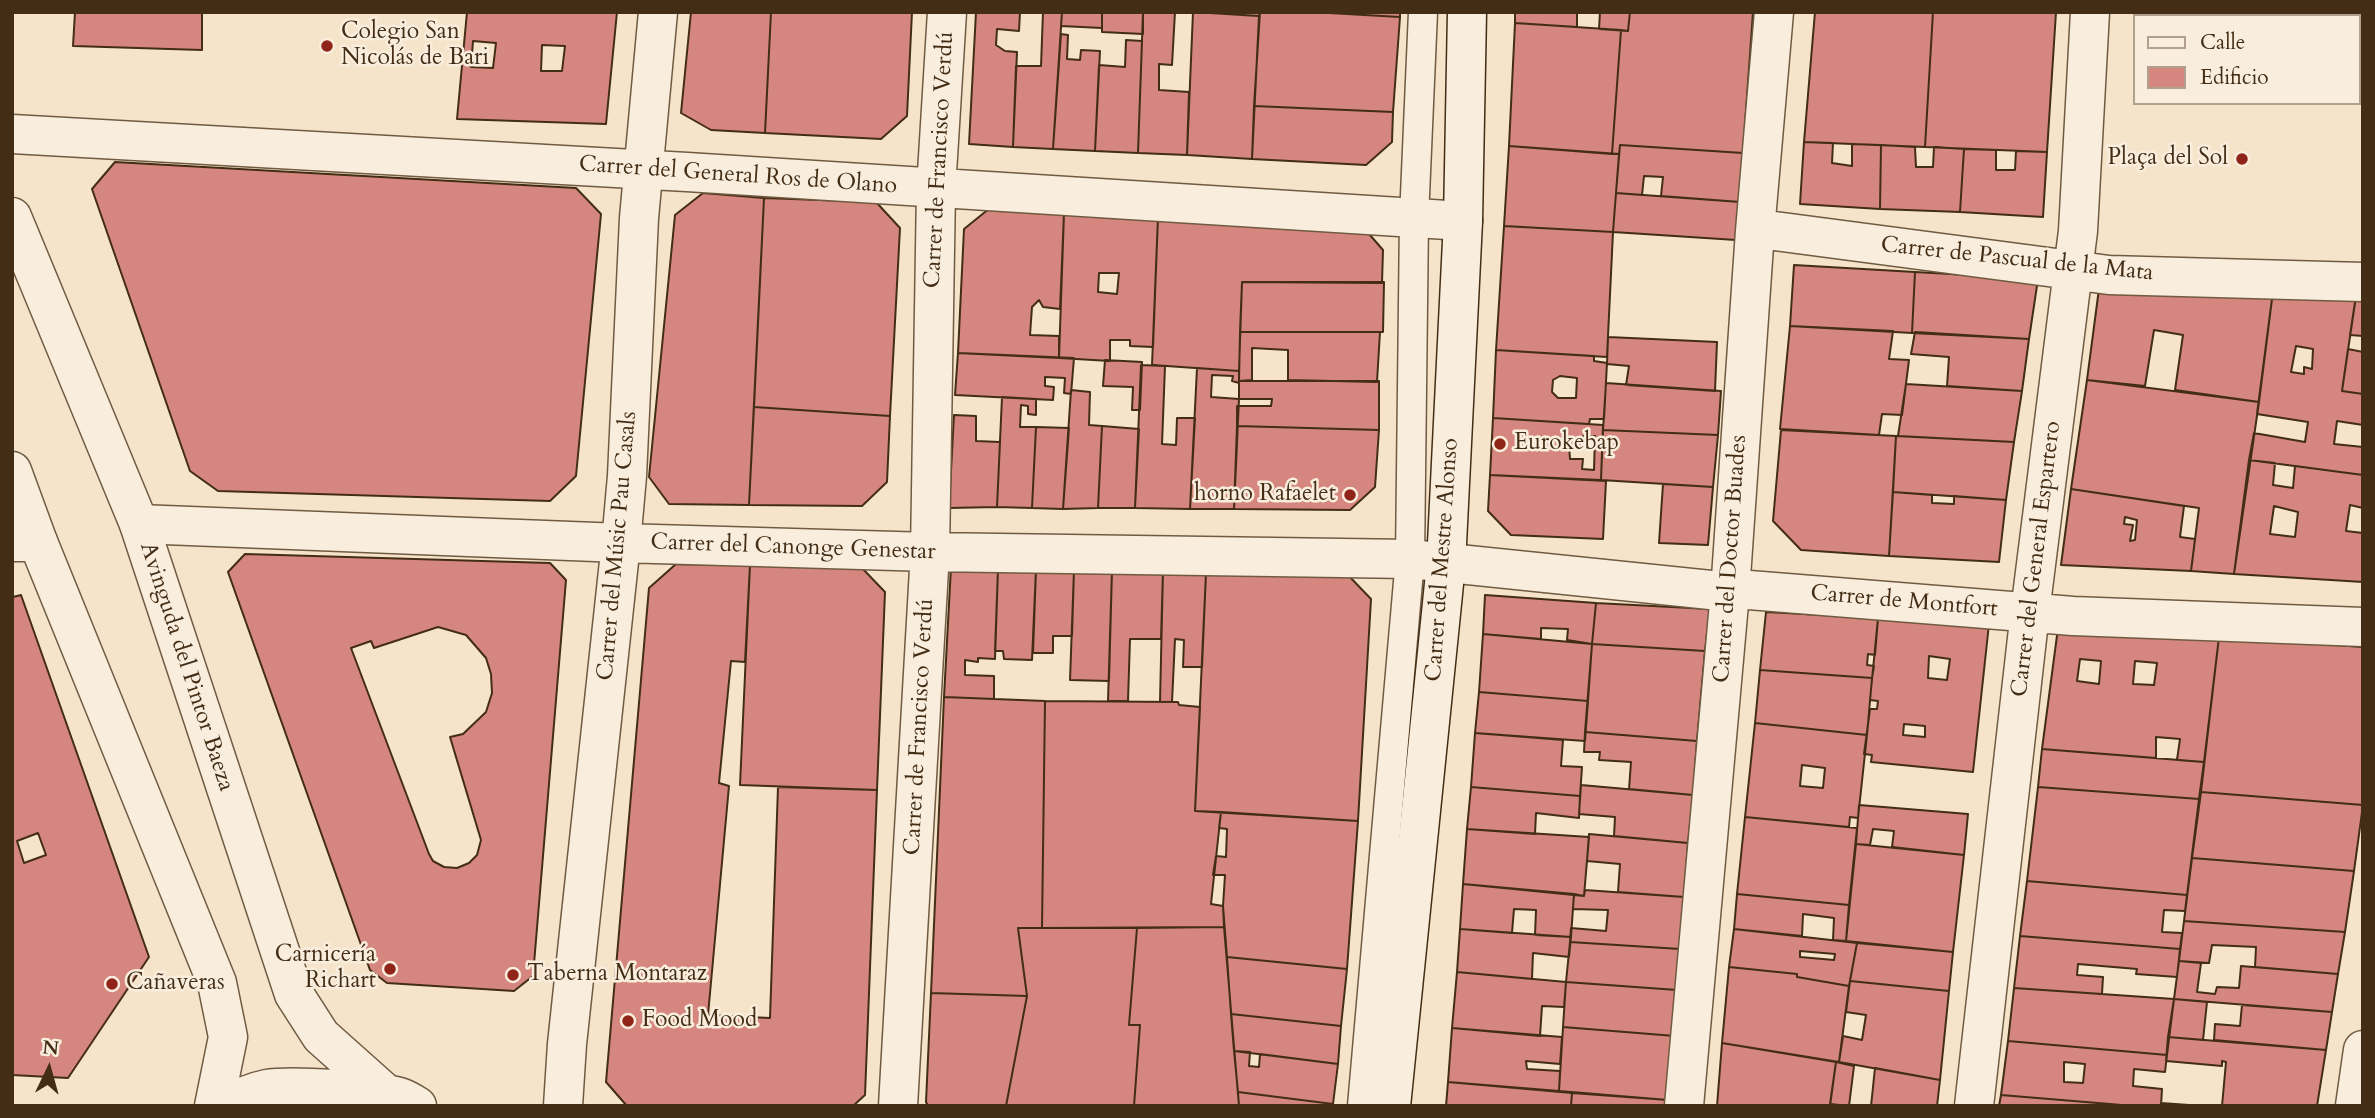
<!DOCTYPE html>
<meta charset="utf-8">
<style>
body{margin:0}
#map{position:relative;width:2375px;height:1118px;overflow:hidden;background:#f6e4ca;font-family:Cardo,serif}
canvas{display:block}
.frame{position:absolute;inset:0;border:14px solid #432d14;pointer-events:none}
.legend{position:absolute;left:2133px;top:14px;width:228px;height:91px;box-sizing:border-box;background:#f9eddd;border:2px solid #b0a08d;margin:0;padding:9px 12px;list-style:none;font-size:21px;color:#432d14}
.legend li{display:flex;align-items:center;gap:14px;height:35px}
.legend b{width:35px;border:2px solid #b0a08d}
.north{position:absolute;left:14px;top:1034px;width:70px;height:70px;-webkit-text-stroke:5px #f9eddd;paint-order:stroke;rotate:5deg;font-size:19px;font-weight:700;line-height:28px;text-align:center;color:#432d14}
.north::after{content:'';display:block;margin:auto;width:24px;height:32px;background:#432d14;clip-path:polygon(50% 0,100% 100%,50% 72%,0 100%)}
</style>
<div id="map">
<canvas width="2375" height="1118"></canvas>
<div class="frame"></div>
<ul class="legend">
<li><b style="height:9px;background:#f9eddd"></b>Calle</li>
<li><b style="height:19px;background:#d5867f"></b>Edificio</li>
</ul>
<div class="north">N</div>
</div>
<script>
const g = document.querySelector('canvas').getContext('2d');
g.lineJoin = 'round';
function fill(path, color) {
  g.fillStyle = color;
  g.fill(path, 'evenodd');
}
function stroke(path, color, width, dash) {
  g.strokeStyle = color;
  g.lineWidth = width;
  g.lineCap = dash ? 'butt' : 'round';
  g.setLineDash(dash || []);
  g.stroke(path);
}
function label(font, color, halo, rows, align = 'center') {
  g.font = font + ' Cardo,serif';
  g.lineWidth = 5;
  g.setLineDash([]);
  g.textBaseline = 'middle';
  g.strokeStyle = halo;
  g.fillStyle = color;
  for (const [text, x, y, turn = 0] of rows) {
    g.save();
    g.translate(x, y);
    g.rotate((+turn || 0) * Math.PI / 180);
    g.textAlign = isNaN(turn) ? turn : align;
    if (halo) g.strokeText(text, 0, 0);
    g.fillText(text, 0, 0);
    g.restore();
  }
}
const building = new Path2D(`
 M 75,12 L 202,12 L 202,50 L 73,46 Z
 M 467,12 L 617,12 L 606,124 L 457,119 ZM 473,41 L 496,43 L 493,68 L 471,67 ZM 542,45 L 565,46 L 562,71 L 541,71 Z
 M 691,12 L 771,12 L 765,133 L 711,130 L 681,113 Z
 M 771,12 L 912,12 L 907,116 L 881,139 L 765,133 Z
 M 976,12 L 1020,12 L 1019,31 L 997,29 L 996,45 L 1005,51 L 1017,52 L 1013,147 L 969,144 Z
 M 1043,12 L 1062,12 L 1053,149 L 1013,147 L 1016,66 L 1041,66 Z
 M 1062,12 L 1102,12 L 1102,28 L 1061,26 Z
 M 1102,12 L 1143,12 L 1143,34 L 1102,32 Z
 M 1143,12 L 1175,12 L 1172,65 L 1159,64 L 1159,90 L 1189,92 L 1187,155 L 1138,153 Z
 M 1193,12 L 1259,16 L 1252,159 L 1187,155 Z
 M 1242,12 L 1260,12 L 1259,16 L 1241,15 Z
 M 1260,12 L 1311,12 L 1400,17 L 1393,112 L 1254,106 Z
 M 1311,12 L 1400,12 L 1400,17 Z
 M 1515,12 L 1577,12 L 1577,27 L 1515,23 Z
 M 1600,12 L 1630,12 L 1628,31 L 1599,29 Z
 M 1630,12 L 1753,12 L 1743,153 L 1620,145 L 1619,154 L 1612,154 L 1621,30 L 1628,31 Z
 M 1815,12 L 1933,12 L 1925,147 L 1804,142 Z
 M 1933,12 L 2056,12 L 2047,152 L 1925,147 Z
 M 1515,23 L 1621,30 L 1612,154 L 1509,146 Z
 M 1061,34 L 1068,35 L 1067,59 L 1080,60 L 1081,50 L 1100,51 L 1095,151 L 1053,149 Z
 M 1126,40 L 1142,41 L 1138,153 L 1095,151 L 1099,65 L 1125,67 Z
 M 1254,106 L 1393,112 L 1392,142 L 1366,165 L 1252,159 Z
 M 1804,142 L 1833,143 L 1832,163 L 1852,166 L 1852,144 L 1881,145 L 1880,209 L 1800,204 Z
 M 1620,145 L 1743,153 L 1740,202 L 1661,196 L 1663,177 L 1644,176 L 1642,195 L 1616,193 Z
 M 1881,145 L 1915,147 L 1916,167 L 1933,167 L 1934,147 L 1964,149 L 1960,212 L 1880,209 Z
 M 1509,146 L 1619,154 L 1613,232 L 1504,226 Z
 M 1964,149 L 1996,150 L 1996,170 L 2015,170 L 2016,151 L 2047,152 L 2043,217 L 1960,212 Z
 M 115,162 L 576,188 L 601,214 L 576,476 L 550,501 L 218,491 L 190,471 L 92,189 Z
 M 703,193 L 764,198 L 749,505 L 669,504 L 649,477 L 675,215 Z
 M 1616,193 L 1740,202 L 1736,240 L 1613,232 Z
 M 764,198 L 876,202 L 900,228 L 890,416 L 754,407 Z
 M 990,208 L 1064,213 L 1060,309 L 1043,307 L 1039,300 L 1032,307 L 1030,335 L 1059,336 L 1059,358 L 958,353 L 964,229 Z
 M 1064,213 L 1158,217 L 1153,347 L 1130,346 L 1130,340 L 1110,340 L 1110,361 L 1059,358 ZM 1099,273 L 1119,273 L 1117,294 L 1098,292 Z
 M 1158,217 L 1363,227 L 1383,250 L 1382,283 L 1242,282 L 1239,371 L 1152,365 Z
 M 1504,226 L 1613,232 L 1607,357 L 1496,350 Z
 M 1794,265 L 1915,272 L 1912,333 L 1790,326 Z
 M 1915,272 L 2038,279 L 2029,339 L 1912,333 Z
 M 2100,281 L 2273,291 L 2259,402 L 2175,390 L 2183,335 L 2154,330 L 2145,386 L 2087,380 Z
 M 1242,282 L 1384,282 L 1383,332 L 1240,332 Z
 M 2273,291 L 2356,296 L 2342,391 L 2363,394 L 2363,425 L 2337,421 L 2334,444 L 2363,447 L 2363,475 L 2249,460 L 2254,433 L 2305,442 L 2308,422 L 2257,414 ZM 2296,346 L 2313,349 L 2312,369 L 2304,367 L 2304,374 L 2291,372 Z
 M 2356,296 L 2363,297 L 2363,336 L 2350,335 Z
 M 1790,326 L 1893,331 L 1889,359 L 1909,360 L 1902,415 L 1882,414 L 1879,435 L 1780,429 Z
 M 1240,332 L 1380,332 L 1377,382 L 1288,380 L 1288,350 L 1252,348 L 1252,380 L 1239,381 Z
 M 1915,332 L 2029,339 L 2022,391 L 1947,386 L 1949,357 L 1911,354 Z
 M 1608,337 L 1717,342 L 1715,391 L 1626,385 L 1629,366 L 1607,364 Z
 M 2348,349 L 2363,352 L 2363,394 L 2342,391 Z
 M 1496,350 L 1594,356 L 1594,361 L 1607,363 L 1604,419 L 1590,419 L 1589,424 L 1493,418 ZM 1560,376 L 1577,378 L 1576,398 L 1558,398 L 1552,392 L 1553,380 Z
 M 958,353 L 1074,358 L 1071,394 L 1064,393 L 1065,378 L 1045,377 L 1045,386 L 1054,387 L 1053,400 L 955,395 Z
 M 1105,360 L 1142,362 L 1140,410 L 1132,410 L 1133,387 L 1103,386 Z
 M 1141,365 L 1165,366 L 1162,444 L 1176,445 L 1177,418 L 1195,418 L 1190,509 L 1135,508 Z
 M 1197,368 L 1239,371 L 1239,383 L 1232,381 L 1233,376 L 1212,375 L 1211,397 L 1239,399 L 1234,509 L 1190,509 Z
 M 2087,380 L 2259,402 L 2234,574 L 2191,571 L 2199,508 L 2071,489 Z
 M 1239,381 L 1379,381 L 1379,430 L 1237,426 L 1237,406 L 1271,406 L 1272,399 L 1239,399 Z
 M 1606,383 L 1721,391 L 1718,435 L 1603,430 Z
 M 1906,384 L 2022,391 L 2014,442 L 1898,436 Z
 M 1071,390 L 1090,392 L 1089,425 L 1102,426 L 1098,508 L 1063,509 Z
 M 1002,397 L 1036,399 L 1036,415 L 1028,414 L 1028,406 L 1021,405 L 1020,427 L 1036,427 L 1032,508 L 997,507 Z
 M 754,407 L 890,416 L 887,482 L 862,506 L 749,505 Z
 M 954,415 L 976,416 L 976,441 L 1000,442 L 997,507 L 949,508 Z
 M 1493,418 L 1603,425 L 1601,480 L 1490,475 ZM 1583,436 L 1595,436 L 1594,470 L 1582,469 L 1583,459 L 1570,459 L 1569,445 L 1583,445 Z
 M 1102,426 L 1139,429 L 1135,508 L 1098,508 Z
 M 1237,426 L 1379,430 L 1375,487 L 1350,510 L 1234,509 Z
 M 1036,427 L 1069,428 L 1063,509 L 1032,508 Z
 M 1603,430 L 1718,435 L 1713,487 L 1601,480 Z
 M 1781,430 L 1896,436 L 1889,556 L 1801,550 L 1773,521 Z
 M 1896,436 L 2014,442 L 2006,500 L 1893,492 Z
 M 2249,460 L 2275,463 L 2273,485 L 2293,488 L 2295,466 L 2363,475 L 2363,508 L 2350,505 L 2346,531 L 2363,533 L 2363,582 L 2234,574 ZM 2274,506 L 2298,512 L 2295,537 L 2270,534 Z
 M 1490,475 L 1606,481 L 1603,539 L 1511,535 L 1488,511 Z
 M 1663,484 L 1713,487 L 1708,545 L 1659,543 Z
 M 2071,489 L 2184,506 L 2180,537 L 2195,539 L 2191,571 L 2061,565 ZM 2125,517 L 2137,520 L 2135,540 L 2130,541 L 2133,525 L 2124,524 Z
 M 1893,492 L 1932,495 L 1932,503 L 1954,504 L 1954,496 L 2006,500 L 1999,562 L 1889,556 Z
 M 245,554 L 550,563 L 566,580 L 533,976 L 514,991 L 387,983 L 370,970 L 228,572 ZM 438,627 L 466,635 L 486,658 L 491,674 L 492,693 L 486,712 L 463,734 L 450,737 L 481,840 L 477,855 L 469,863 L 457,868 L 444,867 L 433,861 L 429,854 L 351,648 L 371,641 L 374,648 Z
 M 676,564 L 750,565 L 745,662 L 731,661 L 719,783 L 729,786 L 708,1015 L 770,1018 L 778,787 L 877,790 L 865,1095 L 853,1106 L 627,1106 L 606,1082 L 649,588 Z
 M 750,565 L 861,567 L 885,592 L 877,790 L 740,785 Z
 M 951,567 L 998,569 L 995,659 L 978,658 L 978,662 L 965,660 L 965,675 L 994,676 L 994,699 L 944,697 Z
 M 998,569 L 1036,569 L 1032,660 L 1004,659 L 1003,651 L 995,651 Z
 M 1036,569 L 1074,570 L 1072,636 L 1053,636 L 1053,653 L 1033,653 Z
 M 1074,570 L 1112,570 L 1109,681 L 1070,680 Z
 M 1112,570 L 1163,571 L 1161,639 L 1130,639 L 1128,701 L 1108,701 Z
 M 1163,571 L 1206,573 L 1202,667 L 1183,667 L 1184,640 L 1175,639 L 1172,702 L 1160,702 Z
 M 1206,573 L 1347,574 L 1371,599 L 1358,821 L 1195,811 Z
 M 12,592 L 13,597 L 21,595 L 149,957 L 68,1078 L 12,1075 ZM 38,833 L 46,855 L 24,863 L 17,841 Z
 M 1485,595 L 1596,603 L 1592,644 L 1567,640 L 1568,629 L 1541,628 L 1541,639 L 1483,634 Z
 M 1596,603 L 1710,609 L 1705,651 L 1592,644 Z
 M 1766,612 L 1878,618 L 1875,655 L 1868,654 L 1867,665 L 1874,666 L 1872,678 L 1760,670 Z
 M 1878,618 L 1989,624 L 1973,772 L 1871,762 L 1872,755 L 1864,754 L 1870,709 L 1877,709 L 1878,701 L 1870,700 ZM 1929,656 L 1950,659 L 1947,680 L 1928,678 ZM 1904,724 L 1925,726 L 1925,737 L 1903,735 Z
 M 2058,628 L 2219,637 L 2204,762 L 2177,760 L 2180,739 L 2156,737 L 2156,758 L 2042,749 ZM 2080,659 L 2101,661 L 2099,684 L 2077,681 ZM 2135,661 L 2157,663 L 2154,685 L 2133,684 Z
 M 1483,634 L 1592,644 L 1588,701 L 1479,692 Z
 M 2219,637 L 2363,647 L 2363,805 L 2201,792 Z
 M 1592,644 L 1705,651 L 1697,741 L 1585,732 Z
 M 1760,670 L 1872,678 L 1867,735 L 1755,723 Z
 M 1479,692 L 1588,701 L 1585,741 L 1475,733 Z
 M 944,697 L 1045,701 L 1042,928 L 1018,928 L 1027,996 L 931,993 Z
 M 1045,701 L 1178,702 L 1179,705 L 1200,707 L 1195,811 L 1221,812 L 1211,904 L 1223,906 L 1224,927 L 1042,928 Z
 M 1755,723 L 1867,735 L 1858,818 L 1850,817 L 1849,827 L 1745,817 ZM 1802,765 L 1825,768 L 1823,788 L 1800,786 Z
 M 1585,732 L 1697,741 L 1693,795 L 1629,789 L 1631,762 L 1599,760 L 1600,752 L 1584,752 Z
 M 1475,733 L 1563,740 L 1561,766 L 1582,767 L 1580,796 L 1471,787 Z
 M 2042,749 L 2204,762 L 2199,799 L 2038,787 Z
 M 1581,785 L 1693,795 L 1688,843 L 1614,836 L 1615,817 L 1579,814 Z
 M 1471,787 L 1580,796 L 1579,818 L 1536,813 L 1535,834 L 1467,829 Z
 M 2038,787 L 2199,799 L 2187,895 L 2027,881 Z
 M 2201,792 L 2363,805 L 2354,871 L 2192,858 Z
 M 1859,805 L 1968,814 L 1964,855 L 1892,847 L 1894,831 L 1873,829 L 1870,845 L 1856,844 Z
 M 1221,812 L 1358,821 L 1347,969 L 1227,957 L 1223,906 L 1225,875 L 1213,875 L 1216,856 L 1226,857 L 1227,829 L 1219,828 Z
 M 1745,817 L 1857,828 L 1849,905 L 1737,894 Z
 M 1467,829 L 1589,837 L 1584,896 L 1463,884 Z
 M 1589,834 L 1688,843 L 1684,897 L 1618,892 L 1620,864 L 1587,861 Z
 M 1856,844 L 1964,855 L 1953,952 L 1846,941 Z
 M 2192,858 L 2354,871 L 2345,932 L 2184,921 Z
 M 2027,881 L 2187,895 L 2185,911 L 2164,910 L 2162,932 L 2182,933 L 2180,949 L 2020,936 Z
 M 1463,884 L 1574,894 L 1571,937 L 1535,935 L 1536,910 L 1514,909 L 1512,933 L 1460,929 Z
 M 1585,890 L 1684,897 L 1680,949 L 1570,942 L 1571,928 L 1606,931 L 1608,910 L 1573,909 L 1574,894 L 1584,896 Z
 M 1737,894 L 1849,905 L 1846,941 L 1833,940 L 1834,918 L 1803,914 L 1802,936 L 1734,929 Z
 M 2184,921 L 2345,932 L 2338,974 L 2255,967 L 2256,947 L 2212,945 L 2209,963 L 2179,961 Z
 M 1224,927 L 1239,1106 L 1134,1106 L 1140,1025 L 1129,1025 L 1137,928 Z
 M 1018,928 L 1137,928 L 1129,1025 L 1140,1025 L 1134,1106 L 1006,1106 L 1027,996 Z
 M 1460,929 L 1571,937 L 1569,957 L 1533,953 L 1532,979 L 1457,972 Z
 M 1734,929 L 1857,943 L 1849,986 L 1797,977 L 1797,974 L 1729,967 ZM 1800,951 L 1835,954 L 1834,960 L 1800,957 Z
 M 2020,936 L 2180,949 L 2177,977 L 2136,974 L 2137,969 L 2078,964 L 2077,975 L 2103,977 L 2102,994 L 2014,988 Z
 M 1570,942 L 1680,949 L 1677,990 L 1566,982 Z
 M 1857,943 L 1953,952 L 1949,991 L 1850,981 Z
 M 1227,957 L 1347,969 L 1341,1026 L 1231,1014 Z
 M 2179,961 L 2201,963 L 2197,992 L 2215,994 L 2217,987 L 2239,988 L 2241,966 L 2338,974 L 2332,1012 L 2174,999 Z
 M 1729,967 L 1797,974 L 1797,977 L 1849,986 L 1839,1062 L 1722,1043 Z
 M 1457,972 L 1566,982 L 1564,1007 L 1542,1006 L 1540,1036 L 1452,1028 Z
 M 1850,981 L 1949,991 L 1940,1080 L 1839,1062 L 1843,1036 L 1862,1040 L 1866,1015 L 1846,1012 Z
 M 1566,982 L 1677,990 L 1675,1036 L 1563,1027 Z
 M 2014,988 L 2174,999 L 2167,1055 L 2008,1041 Z
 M 931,993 L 1027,996 L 1006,1106 L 928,1106 L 926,1102 Z
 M 2174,999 L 2207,1002 L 2203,1040 L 2168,1037 Z
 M 2242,1005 L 2332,1012 L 2326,1050 L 2214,1040 L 2215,1024 L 2240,1026 Z
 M 1231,1014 L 1341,1026 L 1338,1064 L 1234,1051 Z
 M 1563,1027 L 1675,1036 L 1668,1100 L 1559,1091 Z
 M 1452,1028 L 1562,1037 L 1560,1064 L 1526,1061 L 1527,1069 L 1560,1071 L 1559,1091 L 1448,1082 Z
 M 2168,1037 L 2326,1050 L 2317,1106 L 2222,1106 L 2226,1062 L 2222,1061 L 2222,1066 L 2166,1061 Z
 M 2008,1041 L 2167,1055 L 2165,1072 L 2134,1069 L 2133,1086 L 2162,1089 L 2161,1106 L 2134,1106 L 2001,1095 ZM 2064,1062 L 2085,1064 L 2083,1083 L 2064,1082 Z
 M 1722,1043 L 1836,1062 L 1830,1106 L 1717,1106 Z
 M 1234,1051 L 1250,1052 L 1249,1066 L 1259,1067 L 1260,1054 L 1338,1064 L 1333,1104 L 1238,1092 Z
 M 1836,1062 L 1854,1066 L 1849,1106 L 1830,1104 Z
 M 1875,1068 L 1940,1080 L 1937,1106 L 1871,1106 Z
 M 1448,1082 L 1572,1093 L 1571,1106 L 1446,1106 Z
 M 1238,1092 L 1333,1104 L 1333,1106 L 1239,1106 Z
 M 1572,1093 L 1668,1100 L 1668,1106 L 1571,1106 Z
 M 2001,1095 L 2134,1106 L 1999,1106 Z
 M 2161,1103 L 2203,1106 L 2161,1106 Z`);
const service = new Path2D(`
 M 1362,1106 L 1410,559 L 1414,218 L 1423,12`);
const minor = new Path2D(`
 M 12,134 L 687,172 L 1463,221
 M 1755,231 L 1767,230 L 2109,275 L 2363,282
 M 139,524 L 621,543 L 930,552 L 1410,559 L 1730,592 L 1749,590 L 2073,616 L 2363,627
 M 12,542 L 38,542
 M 563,1106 L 567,1044 L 621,543 L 627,476 L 639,218 L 658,12
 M 898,1106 L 930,552 L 936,189 L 947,12
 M 1684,1106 L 1730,592 L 1755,231 L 1774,12
 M 1974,1106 L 2030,612 L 2078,231 L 2090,12
 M 2355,1106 L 2363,1050`);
const tertiary = new Path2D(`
 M 12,217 L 139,524 L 294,994 L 321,1036 L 386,1094
 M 12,471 L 38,542 L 217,983 L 228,1037 L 214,1106
 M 227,1106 C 240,1097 252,1092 267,1089 C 288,1085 383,1090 402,1098 C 407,1100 412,1103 417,1106`);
const secondary = new Path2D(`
 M 1391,1106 L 1446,564 L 1463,221 L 1467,12`);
const markers = [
 [327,46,7,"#8f2418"],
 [2242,159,7,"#8f2418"],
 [1500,444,7,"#8f2418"],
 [1350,495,7,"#8f2418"],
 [390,969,7,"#8f2418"],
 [513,975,7,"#8f2418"],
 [112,984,7,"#8f2418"],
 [628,1021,7,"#8f2418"]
];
const poiNames = [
 ["Colegio San",341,33],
 ["Nicolás de Bari",341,59],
 ["Plaça del Sol",2228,159,"right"],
 ["Eurokebap",1514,444],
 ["horno Rafaelet",1336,495,"right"],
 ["Carnicería",376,956,"right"],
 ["Richart",376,982,"right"],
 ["Taberna Montaraz",527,975],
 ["Cañaveras",126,984],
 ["Food Mood",642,1021]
];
const streetNames = [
 ["Carrer de Francisco Verdú",940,160,-87],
 ["Carrer del General Ros de Olano",738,176,4],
 ["Carrer de Pascual de la Mata",2017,260,6],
 ["Carrer del Músic Pau Casals",618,546,-85],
 ["Carrer del Canonge Genestar",793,548,2],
 ["Carrer del Doctor Buades",1731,559,-86],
 ["Carrer del General Espartero",2037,559,-83],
 ["Carrer del Mestre Alonso",1443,560,-86],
 ["Carrer de Montfort",1904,602,5],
 ["Avinguda del Pintor Baeza",186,667,72],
 ["Carrer de Francisco Verdú",920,727,-87]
];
fill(building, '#d5867f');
stroke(building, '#432d14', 2);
stroke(service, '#705b42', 31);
stroke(minor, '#705b42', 41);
stroke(tertiary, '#705b42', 41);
stroke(secondary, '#432d14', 41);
stroke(service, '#f9eddd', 28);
stroke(minor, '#f9eddd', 38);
stroke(tertiary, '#f9eddd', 38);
stroke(secondary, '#f9eddd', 38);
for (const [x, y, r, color] of markers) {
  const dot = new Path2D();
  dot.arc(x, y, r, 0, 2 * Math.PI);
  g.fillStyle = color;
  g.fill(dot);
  stroke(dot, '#f9eddd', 2.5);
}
label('23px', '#432d14', '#f9eddd', poiNames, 'left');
label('23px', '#432d14', '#f9eddd', streetNames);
</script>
